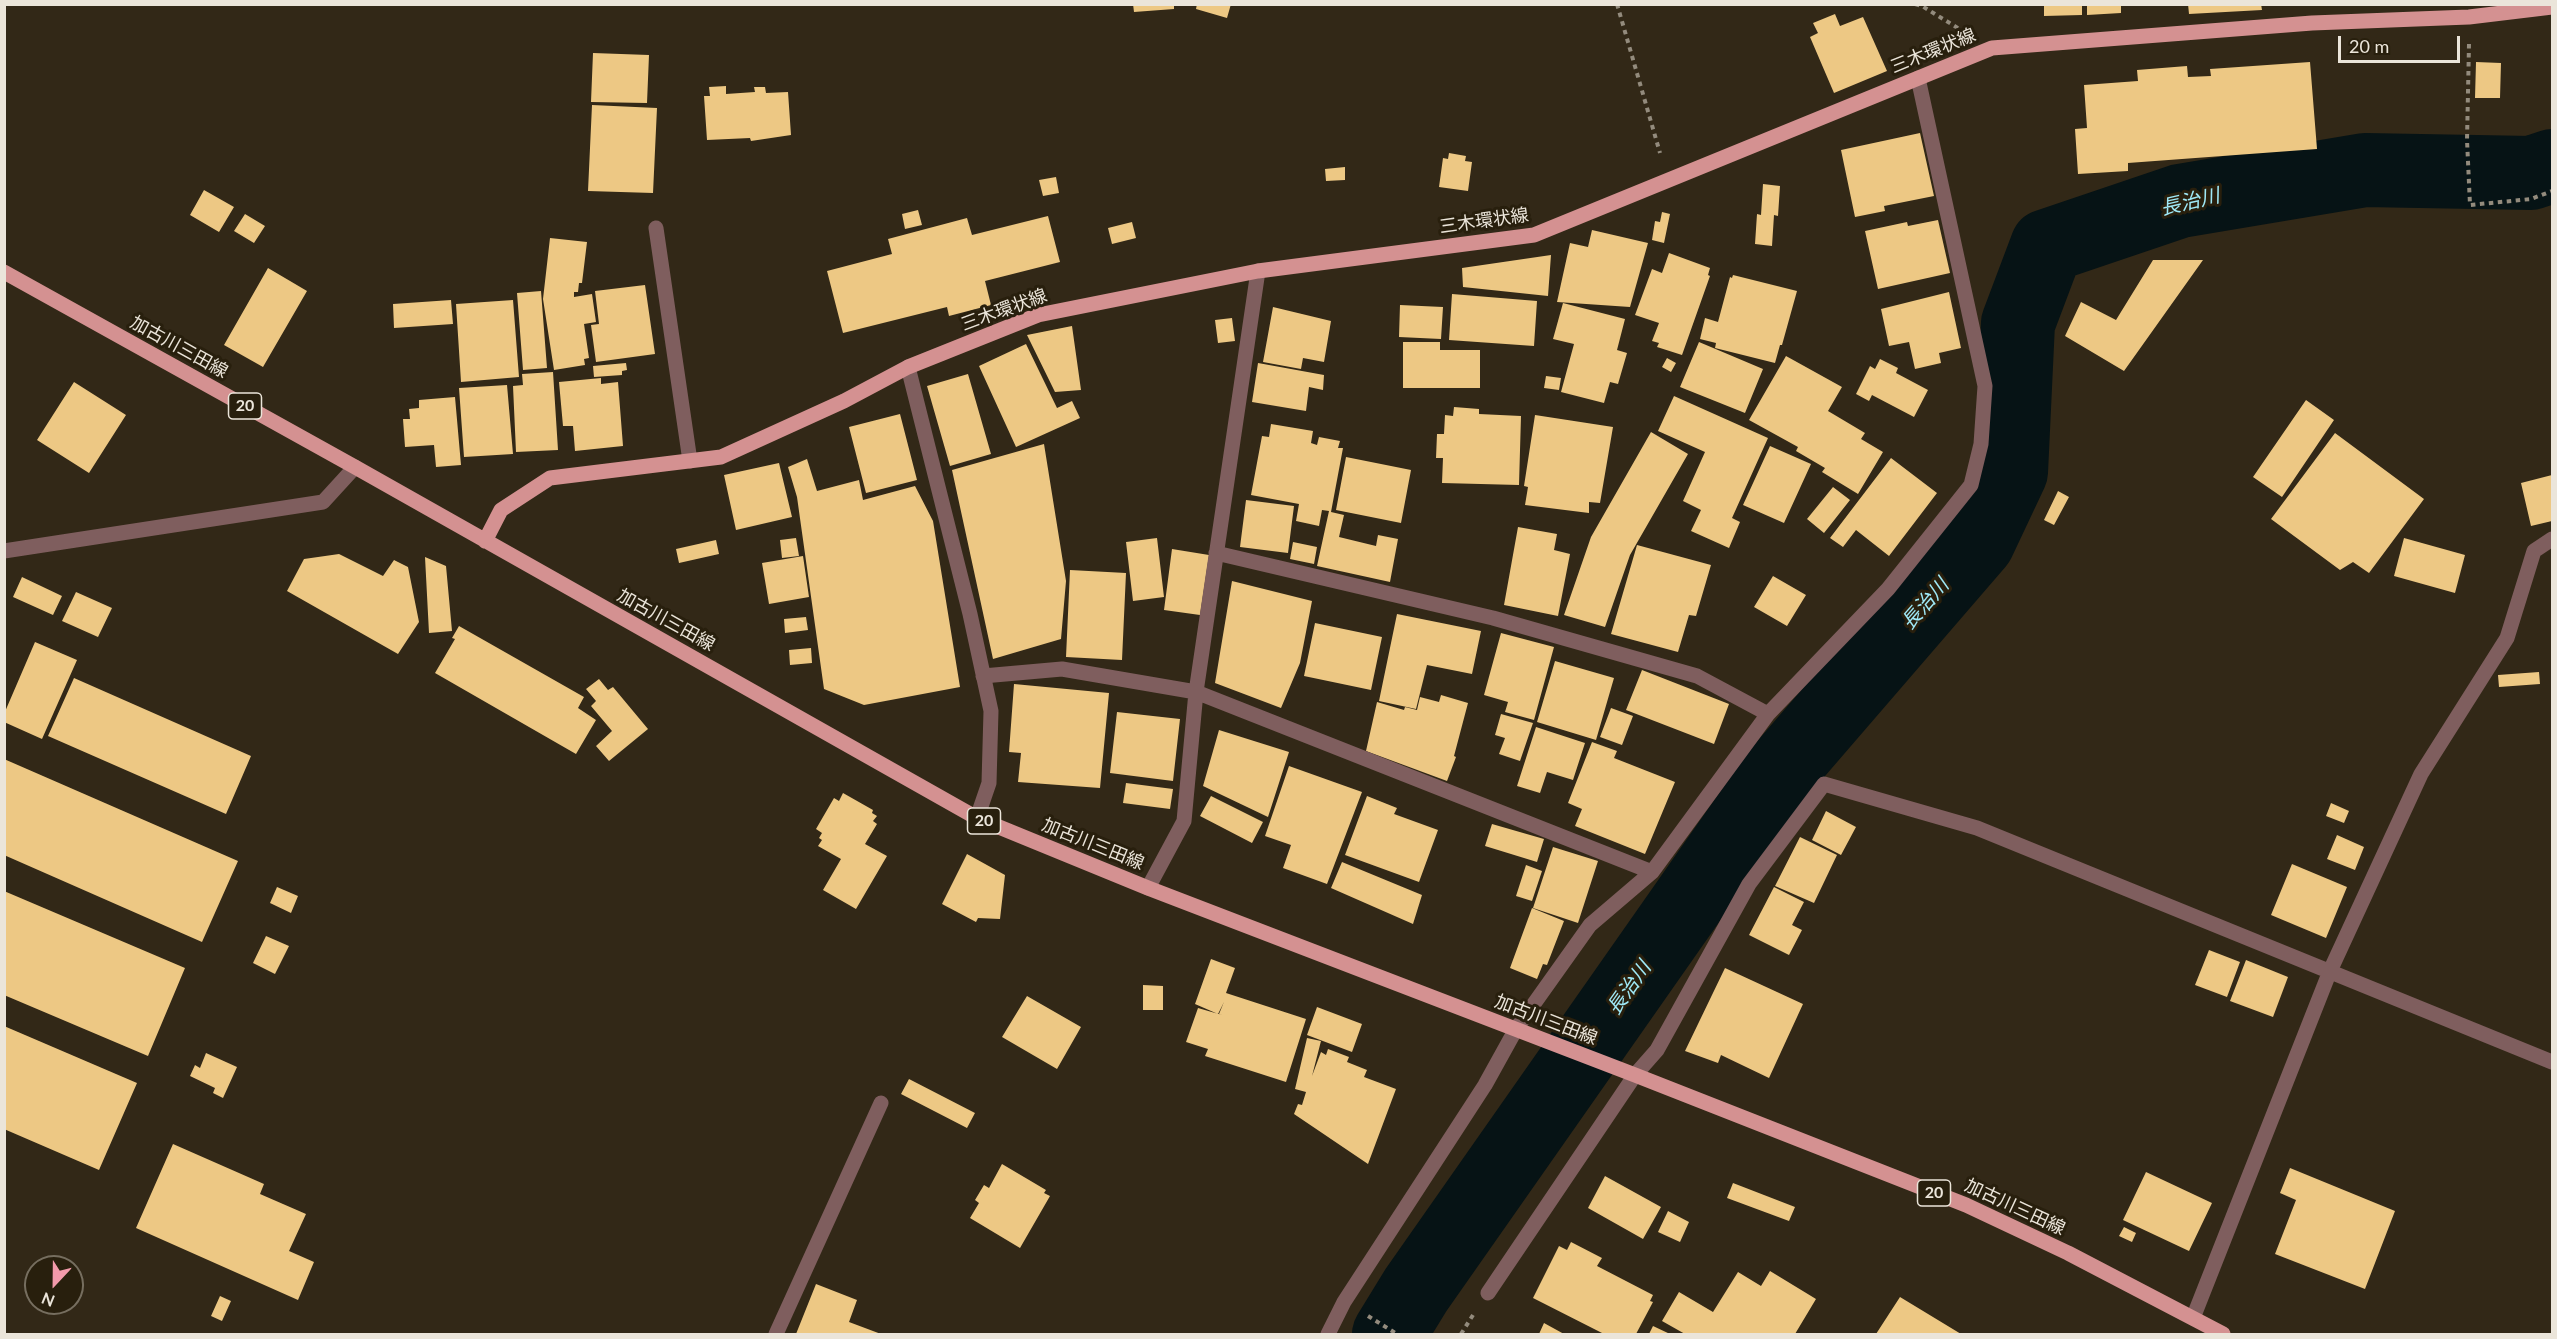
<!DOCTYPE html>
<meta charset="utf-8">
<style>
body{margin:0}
#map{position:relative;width:2557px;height:1339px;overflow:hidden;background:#322817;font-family:Lato,sans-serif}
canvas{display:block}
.frame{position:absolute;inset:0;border:6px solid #ebe5da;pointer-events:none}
.north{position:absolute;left:24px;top:1255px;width:60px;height:60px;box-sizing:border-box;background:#281f0d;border:2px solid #766e5f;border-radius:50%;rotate:202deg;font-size:16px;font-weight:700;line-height:24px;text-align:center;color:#ebe5da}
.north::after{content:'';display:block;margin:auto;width:21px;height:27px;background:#f39aab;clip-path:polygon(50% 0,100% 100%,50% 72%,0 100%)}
.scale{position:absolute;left:2338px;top:36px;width:122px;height:27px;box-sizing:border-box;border:3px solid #ebe5da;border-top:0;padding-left:8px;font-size:18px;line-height:21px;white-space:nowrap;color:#ebe5da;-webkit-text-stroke:4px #281f0d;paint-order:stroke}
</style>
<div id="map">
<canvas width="2557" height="1339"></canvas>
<div class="frame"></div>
<div class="north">N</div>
<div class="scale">20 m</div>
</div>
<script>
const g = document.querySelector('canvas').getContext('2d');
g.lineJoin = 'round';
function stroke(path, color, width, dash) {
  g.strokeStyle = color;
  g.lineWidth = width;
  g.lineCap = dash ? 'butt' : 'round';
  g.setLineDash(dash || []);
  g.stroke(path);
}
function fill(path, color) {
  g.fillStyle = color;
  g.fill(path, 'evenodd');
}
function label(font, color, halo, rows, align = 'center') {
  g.font = font + ' Lato,"Noto Sans JP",sans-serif';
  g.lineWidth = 6;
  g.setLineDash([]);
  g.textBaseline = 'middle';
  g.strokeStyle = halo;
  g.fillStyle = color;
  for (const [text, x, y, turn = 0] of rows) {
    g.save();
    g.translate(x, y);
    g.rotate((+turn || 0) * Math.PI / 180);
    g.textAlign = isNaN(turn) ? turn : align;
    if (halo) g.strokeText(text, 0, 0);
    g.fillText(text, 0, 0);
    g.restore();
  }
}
const river = new Path2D(`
 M 1389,1334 L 1416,1290 L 1777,775 L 1978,542 L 2011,472 L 2018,323 L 2047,246 L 2180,201 L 2365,170 L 2531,173 L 2552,166`);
const building = new Path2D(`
 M 1133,4 L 1174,4 L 1174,9 L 1134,12 Z
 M 1197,4 L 1231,4 L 1227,18 L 1196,9 Z
 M 2044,4 L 2082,4 L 2082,15 L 2044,16 Z
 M 2087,4 L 2121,4 L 2121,13 L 2087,15 Z
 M 2188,4 L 2261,4 L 2262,10 L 2189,14 Z
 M 1835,14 L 1840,26 L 1863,17 L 1887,71 L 1834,93 L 1810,37 L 1818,33 L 1813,23 Z
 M 593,53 L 649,55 L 647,103 L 591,102 Z
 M 2310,62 L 2317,149 L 2128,163 L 2128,171 L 2078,174 L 2075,129 L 2087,128 L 2084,85 L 2138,81 L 2137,70 L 2187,66 L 2188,77 L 2211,76 L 2210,69 Z
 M 2476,62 L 2501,63 L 2500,98 L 2475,98 Z
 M 726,86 L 726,94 L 755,92 L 754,87 L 765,87 L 766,93 L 788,92 L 791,135 L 751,141 L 750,138 L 707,140 L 704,96 L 710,96 L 709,87 Z
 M 592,105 L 657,108 L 653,193 L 588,191 Z
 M 1920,133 L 1934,196 L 1884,206 L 1885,211 L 1855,217 L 1841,150 Z
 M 1449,153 L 1466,156 L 1465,161 L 1472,162 L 1468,191 L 1439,187 L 1443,158 L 1448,159 Z
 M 1345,167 L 1345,180 L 1326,181 L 1325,169 Z
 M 1056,177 L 1059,193 L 1043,196 L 1039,180 Z
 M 1763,184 L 1780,186 L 1778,216 L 1774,215 L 1772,246 L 1755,244 L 1757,214 L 1761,215 Z
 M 204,190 L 234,207 L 219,232 L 190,215 Z
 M 918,210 L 922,225 L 905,229 L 902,214 Z
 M 1662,212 L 1670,214 L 1664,243 L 1652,240 L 1655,221 L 1660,222 Z
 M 245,214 L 265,226 L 254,243 L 234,231 Z
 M 1048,216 L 1060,262 L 985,281 L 991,305 L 949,316 L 947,307 L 843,333 L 827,271 L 892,254 L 888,239 L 967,218 L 972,235 Z
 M 1938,220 L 1950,273 L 1878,289 L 1865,231 L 1907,222 L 1908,226 Z
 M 1132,222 L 1136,238 L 1112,244 L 1108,228 Z
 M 1592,230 L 1648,243 L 1630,307 L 1557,302 L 1570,243 L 1588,247 Z
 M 550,238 L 587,242 L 582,283 L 579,283 L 578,292 L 574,292 L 574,297 L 592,294 L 596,322 L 584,324 L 589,358 L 584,359 L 585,365 L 554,370 L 543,299 Z
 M 1669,253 L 1710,268 L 1708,275 L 1710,276 L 1682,355 L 1657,347 L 1659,343 L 1652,341 L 1659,323 L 1635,315 L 1652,269 L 1662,273 Z
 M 1551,255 L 1548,296 L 1463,287 L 1462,268 Z
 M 2153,260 L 2203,260 L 2124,371 L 2065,336 L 2081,302 L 2116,320 Z
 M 268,268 L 307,291 L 263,367 L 224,345 Z
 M 1733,275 L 1797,291 L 1782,345 L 1780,345 L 1775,363 L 1715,348 L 1716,343 L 1700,339 L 1705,318 L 1718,322 L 1730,277 L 1732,278 Z
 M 645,285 L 655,354 L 596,362 L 591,325 L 599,324 L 595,291 Z
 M 541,291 L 547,368 L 523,370 L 517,293 Z
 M 1949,292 L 1961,348 L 1939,353 L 1941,363 L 1915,369 L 1909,342 L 1889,346 L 1881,309 Z
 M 1452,294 L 1537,301 L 1534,346 L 1449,340 Z
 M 451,300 L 453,324 L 394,328 L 393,304 Z
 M 513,300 L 519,377 L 461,382 L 456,304 Z
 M 1563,303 L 1625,319 L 1617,350 L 1627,353 L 1618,384 L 1610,382 L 1604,403 L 1561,392 L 1574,344 L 1553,339 Z
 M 1400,305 L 1443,307 L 1441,339 L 1399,337 Z
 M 1273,307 L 1331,321 L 1324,362 L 1303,358 L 1301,369 L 1263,362 Z
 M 1232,318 L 1235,341 L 1218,343 L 1215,320 Z
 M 1072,326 L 1081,390 L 1055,392 L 1027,335 Z
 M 1403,342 L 1440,342 L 1440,350 L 1480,350 L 1480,388 L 1403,388 Z
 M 1699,342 L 1763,369 L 1745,413 L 1680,387 Z
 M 1026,344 L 1057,408 L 1072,401 L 1080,418 L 1016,447 L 979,366 Z
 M 1786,356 L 1842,387 L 1828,411 L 1865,433 L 1861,439 L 1883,452 L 1858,494 L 1822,472 L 1825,468 L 1796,451 L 1798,447 L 1749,420 Z
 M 1667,358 L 1676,363 L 1671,372 L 1662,367 Z
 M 1880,359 L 1898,368 L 1896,373 L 1928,390 L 1914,417 L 1872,395 L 1869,401 L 1856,394 L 1870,366 L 1875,369 Z
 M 626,363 L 627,370 L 622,371 L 622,375 L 594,377 L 593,366 Z
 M 1258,363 L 1324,375 L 1323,390 L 1309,387 L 1306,411 L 1252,402 Z
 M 553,372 L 558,450 L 516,452 L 513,386 L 523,385 L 522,374 Z
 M 968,374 L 991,454 L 950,466 L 927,386 Z
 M 1546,376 L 1561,378 L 1559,390 L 1544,388 Z
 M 601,378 L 601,384 L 618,382 L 623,446 L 575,451 L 573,426 L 563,426 L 559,382 Z
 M 74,382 L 126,415 L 89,473 L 37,440 Z
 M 507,385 L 513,454 L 464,457 L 459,388 Z
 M 1674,396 L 1768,438 L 1732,518 L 1740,522 L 1729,548 L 1691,531 L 1701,510 L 1683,501 L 1705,452 L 1658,431 Z
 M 455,397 L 461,465 L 436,467 L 434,445 L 405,447 L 403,419 L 410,419 L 409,409 L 419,408 L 419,400 Z
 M 2306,400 L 2334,420 L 2282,497 L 2253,477 Z
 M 1454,407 L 1479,409 L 1479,414 L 1521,416 L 1519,485 L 1442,483 L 1443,458 L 1436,458 L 1437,434 L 1444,434 L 1445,415 L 1453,416 Z
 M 900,414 L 917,480 L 866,493 L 849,427 Z
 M 1535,415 L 1613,427 L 1600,503 L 1589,502 L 1589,513 L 1525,505 L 1528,487 L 1524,486 Z
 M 1271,424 L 1313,431 L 1311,443 L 1317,445 L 1319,437 L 1340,441 L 1338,448 L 1343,448 L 1331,512 L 1344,515 L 1339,537 L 1376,546 L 1378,535 L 1398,539 L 1390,582 L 1317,566 L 1329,511 L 1322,510 L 1319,526 L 1296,521 L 1299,504 L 1251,495 L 1262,436 L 1269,437 Z
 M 1651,432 L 1688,454 L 1630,555 L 1605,627 L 1564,615 L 1591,537 Z
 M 2335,433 L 2424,499 L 2369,573 L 2353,562 L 2340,570 L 2271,519 Z
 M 1044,444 L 1066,581 L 1061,639 L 993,659 L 952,470 Z
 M 1770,446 L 1811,464 L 1784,523 L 1743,505 Z
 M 1346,457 L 1411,470 L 1401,523 L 1336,510 Z
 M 1891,458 L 1937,493 L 1889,556 L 1856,530 L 1843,547 L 1830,538 Z
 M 807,459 L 817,491 L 859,480 L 863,500 L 915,486 L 933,521 L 960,687 L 864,705 L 824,689 L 797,497 L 788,467 Z
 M 779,463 L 792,517 L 736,530 L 724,475 Z
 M 2552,475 L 2552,521 L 2531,526 L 2521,483 Z
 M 1833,487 L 1850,500 L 1824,533 L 1807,519 Z
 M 2058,491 L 2069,497 L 2054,525 L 2044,520 Z
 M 1246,500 L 1294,506 L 1288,553 L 1240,547 Z
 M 1518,527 L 1557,534 L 1554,550 L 1570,554 L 1558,616 L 1504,605 Z
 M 796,538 L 799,556 L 782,558 L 780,540 Z
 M 1157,538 L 1164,597 L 1133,601 L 1126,542 Z
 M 2404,538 L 2465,555 L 2455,593 L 2394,576 Z
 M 716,540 L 719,554 L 679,563 L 676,549 Z
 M 1293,542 L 1317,547 L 1314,564 L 1290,559 Z
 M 1637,545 L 1711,565 L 1696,616 L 1689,615 L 1678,652 L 1611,634 Z
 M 1172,549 L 1209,555 L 1200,615 L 1164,610 Z
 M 339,554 L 383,576 L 394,560 L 408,567 L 419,622 L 398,654 L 287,591 L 304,559 Z
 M 803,556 L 809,597 L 769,604 L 762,563 Z
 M 425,557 L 446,566 L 452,631 L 429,633 Z
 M 1070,570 L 1126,573 L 1122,660 L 1066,657 Z
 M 1773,576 L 1806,595 L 1787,626 L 1754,607 Z
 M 22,577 L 62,596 L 53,615 L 13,597 Z
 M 1232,581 L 1312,601 L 1300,663 L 1281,708 L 1215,683 Z
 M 76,592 L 112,608 L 98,637 L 62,621 Z
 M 1397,614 L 1481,631 L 1472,674 L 1427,665 L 1416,709 L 1379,701 Z
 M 806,617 L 808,630 L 785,633 L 784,619 Z
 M 1315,623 L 1382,637 L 1371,690 L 1304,676 Z
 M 459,626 L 584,697 L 578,708 L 596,720 L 576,754 L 435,673 L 455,639 L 452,638 Z
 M 1501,633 L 1554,647 L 1534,720 L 1505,712 L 1508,702 L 1484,695 Z
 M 35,642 L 77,660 L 42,739 L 4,722 L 4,714 Z
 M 811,648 L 812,663 L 790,665 L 789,650 Z
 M 1555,661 L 1614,678 L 1596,740 L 1537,722 Z
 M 1642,670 L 1729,704 L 1714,744 L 1626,710 Z
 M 2539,672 L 2540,684 L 2499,687 L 2498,675 Z
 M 74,678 L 251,756 L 226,814 L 48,736 Z
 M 599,679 L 608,690 L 613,687 L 648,729 L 609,761 L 596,746 L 612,731 L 591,706 L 596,701 L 586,689 Z
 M 1014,684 L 1109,693 L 1100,788 L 1018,782 L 1021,753 L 1009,752 Z
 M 1441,695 L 1468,703 L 1454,756 L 1456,757 L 1447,781 L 1366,751 L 1377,702 L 1404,710 L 1405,707 L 1417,710 L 1420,697 L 1439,702 Z
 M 1611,708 L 1633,716 L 1622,745 L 1600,737 Z
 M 1117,712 L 1180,719 L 1173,781 L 1110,773 Z
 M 1501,714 L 1533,723 L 1520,761 L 1499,754 L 1505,738 L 1495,735 Z
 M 1536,727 L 1585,743 L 1573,780 L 1547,772 L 1540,793 L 1517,786 Z
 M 1219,730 L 1289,752 L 1268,817 L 1203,786 Z
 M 1592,742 L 1617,751 L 1614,758 L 1675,782 L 1645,854 L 1575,826 L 1582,809 L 1568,803 Z
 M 4,759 L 238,861 L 202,942 L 4,855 Z
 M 1289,766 L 1362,792 L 1327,884 L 1283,868 L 1291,845 L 1265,836 Z
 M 1126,783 L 1173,789 L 1170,809 L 1123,803 Z
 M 843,793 L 873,810 L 872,813 L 877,816 L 873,821 L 877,824 L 865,844 L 887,856 L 856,909 L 823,890 L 841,859 L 818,846 L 822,840 L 819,838 L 822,833 L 816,829 L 834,798 L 839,801 Z
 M 1211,796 L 1263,822 L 1252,843 L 1200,816 Z
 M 1367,796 L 1397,808 L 1394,814 L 1438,830 L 1419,882 L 1345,855 Z
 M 2331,803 L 2349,811 L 2344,823 L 2326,816 Z
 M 1826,811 L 1856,827 L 1841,855 L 1812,840 Z
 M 1492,824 L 1544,839 L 1537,862 L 1485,846 Z
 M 2337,835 L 2364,847 L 2355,870 L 2327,859 Z
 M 1800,837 L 1837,855 L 1814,903 L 1775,886 Z
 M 1553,847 L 1598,861 L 1578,923 L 1533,908 Z
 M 967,854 L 1005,875 L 1000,919 L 978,918 L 976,922 L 942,904 Z
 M 1342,862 L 1422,895 L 1413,924 L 1331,888 Z
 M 2292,864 L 2347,887 L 2326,938 L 2271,915 Z
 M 1526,865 L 1542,871 L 1532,901 L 1516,896 Z
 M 277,887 L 298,896 L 291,913 L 270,903 Z
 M 1774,887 L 1804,902 L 1792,925 L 1802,930 L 1789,955 L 1749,935 Z
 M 4,891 L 185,968 L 148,1056 L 4,995 Z
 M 1532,908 L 1564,921 L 1547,965 L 1543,964 L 1537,979 L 1510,968 Z
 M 266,936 L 289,946 L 275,974 L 253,963 Z
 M 2209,950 L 2240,962 L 2227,997 L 2195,985 Z
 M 1211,959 L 1235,968 L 1226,993 L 1306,1019 L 1286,1082 L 1205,1056 L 1208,1049 L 1186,1042 L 1198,1008 L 1222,1015 L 1219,1014 L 1224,1002 L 1218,1014 L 1195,1004 Z
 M 2246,960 L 2288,977 L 2273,1017 L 2230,1001 Z
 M 1725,968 L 1803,1004 L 1769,1078 L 1721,1055 L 1718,1063 L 1685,1051 Z
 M 1143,985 L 1163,986 L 1163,1010 L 1143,1010 Z
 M 1027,996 L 1081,1027 L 1057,1069 L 1002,1037 Z
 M 1317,1007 L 1362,1024 L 1352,1052 L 1307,1035 Z
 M 4,1026 L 137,1083 L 99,1170 L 4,1129 Z
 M 1307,1038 L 1321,1041 L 1312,1076 L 1321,1052 L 1326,1055 L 1328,1049 L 1349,1057 L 1347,1062 L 1367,1070 L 1364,1077 L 1396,1089 L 1368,1164 L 1294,1114 L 1298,1104 L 1302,1105 L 1306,1092 L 1295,1089 Z
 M 206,1053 L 237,1067 L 223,1098 L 213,1093 L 215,1088 L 190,1076 L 195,1065 L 200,1068 Z
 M 909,1079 L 975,1113 L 967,1128 L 901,1094 Z
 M 173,1144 L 264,1184 L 260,1194 L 306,1214 L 289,1251 L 314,1262 L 298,1300 L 136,1228 Z
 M 1002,1164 L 1046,1190 L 1044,1193 L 1050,1196 L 1020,1248 L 970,1218 L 979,1203 L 975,1200 L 984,1185 L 989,1188 Z
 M 2290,1168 L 2395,1211 L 2365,1289 L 2275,1254 L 2296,1200 L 2280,1193 Z
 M 2146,1172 L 2212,1203 L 2189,1251 L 2123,1220 Z
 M 1605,1176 L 1661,1207 L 1643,1239 L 1588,1208 Z
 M 1733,1183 L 1795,1207 L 1789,1221 L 1727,1198 Z
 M 1668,1211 L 1689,1222 L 1680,1242 L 1658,1232 Z
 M 2124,1227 L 2136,1233 L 2132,1242 L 2119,1236 Z
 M 1571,1242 L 1602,1258 L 1597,1266 L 1653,1295 L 1650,1301 L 1653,1302 L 1636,1334 L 1604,1334 L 1533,1298 L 1559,1246 L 1567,1250 Z
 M 1770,1271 L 1816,1299 L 1795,1334 L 1685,1334 L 1662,1321 L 1679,1292 L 1713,1312 L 1738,1272 L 1761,1286 Z
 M 816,1284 L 857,1300 L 849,1322 L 881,1334 L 796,1334 Z
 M 220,1296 L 231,1301 L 222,1321 L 211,1316 Z
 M 1900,1297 L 1961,1334 L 1876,1334 Z
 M 1544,1323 L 1564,1334 L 1539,1334 Z
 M 1653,1326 L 1670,1334 L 1649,1334 Z`);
const path = new Path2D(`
 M 1617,4 L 1660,153
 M 1915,4 L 1922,6 L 1961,30
 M 2469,44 L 2467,140 L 2470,205 L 2531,199 L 2552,191
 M 1368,1316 L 1397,1334
 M 1461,1334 L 1473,1315`);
const minor = new Path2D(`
 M 656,228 L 690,461
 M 908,367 L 970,614 L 991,711 L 989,783 L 977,818
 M 4,551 L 323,502 L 355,467
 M 1216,553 L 1493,618 L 1697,676 L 1768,714
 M 983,676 L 1062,669 L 1196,692 L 1652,872
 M 1148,888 L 1184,821 L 1196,692 L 1258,271
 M 1488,1293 L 1635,1075 L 1657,1050 L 1749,884 L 1824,784 L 1977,828 L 2552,1062
 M 2193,1318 L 2330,971 L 2421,774 L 2507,638 L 2534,551 L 2552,539
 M 776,1334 L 881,1103
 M 1328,1334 L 1344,1302 L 1485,1085 L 1516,1029 L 1590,925 L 1652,872 L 1768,714 L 1888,589 L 1971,485 L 1981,444 L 1985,386 L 1918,78`);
const major = new Path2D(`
 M 4,272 L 355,467 L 977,818 L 1148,888 L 1635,1075 L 1966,1205 L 2068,1253 L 2223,1334
 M 485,541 L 501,510 L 550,478 L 721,457 L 844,401 L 908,367 L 1038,315 L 1258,271 L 1534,235 L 1992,48 L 2312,23 L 2469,17 L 2552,7`);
const shields = [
 [245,406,33],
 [984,821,33],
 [1934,1193,33]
];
const shieldNames = [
 ["20",245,406],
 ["20",984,821],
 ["20",1934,1193]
];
const streetNames = [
 ["三木環状線",1933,51,-22],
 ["三木環状線",1484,221,-8],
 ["三木環状線",1004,310,-20],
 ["加古川三田線",179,347,29],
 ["加古川三田線",666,620,29],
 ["加古川三田線",1093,844,22],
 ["加古川三田線",1546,1020,21],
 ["加古川三田線",2015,1207,25]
];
const waterNames = [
 ["長治川",2190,202,-13],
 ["長治川",1925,604,-49],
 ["長治川",1629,988,-55]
];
stroke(river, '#061315', 74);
fill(building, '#edc884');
stroke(path, '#938b7d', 4, [4.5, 4.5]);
stroke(minor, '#7f5e5e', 15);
stroke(major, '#d49191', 15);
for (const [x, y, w] of shields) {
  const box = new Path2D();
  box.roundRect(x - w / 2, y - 13, w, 26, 4.5);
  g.fillStyle = '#281f0d';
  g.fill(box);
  stroke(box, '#ebe5da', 1.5);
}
label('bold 16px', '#ebe5da', null, shieldNames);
label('18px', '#ebe5da', '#281f0d', streetNames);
label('italic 20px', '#9fe9f7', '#281f0d', waterNames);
</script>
